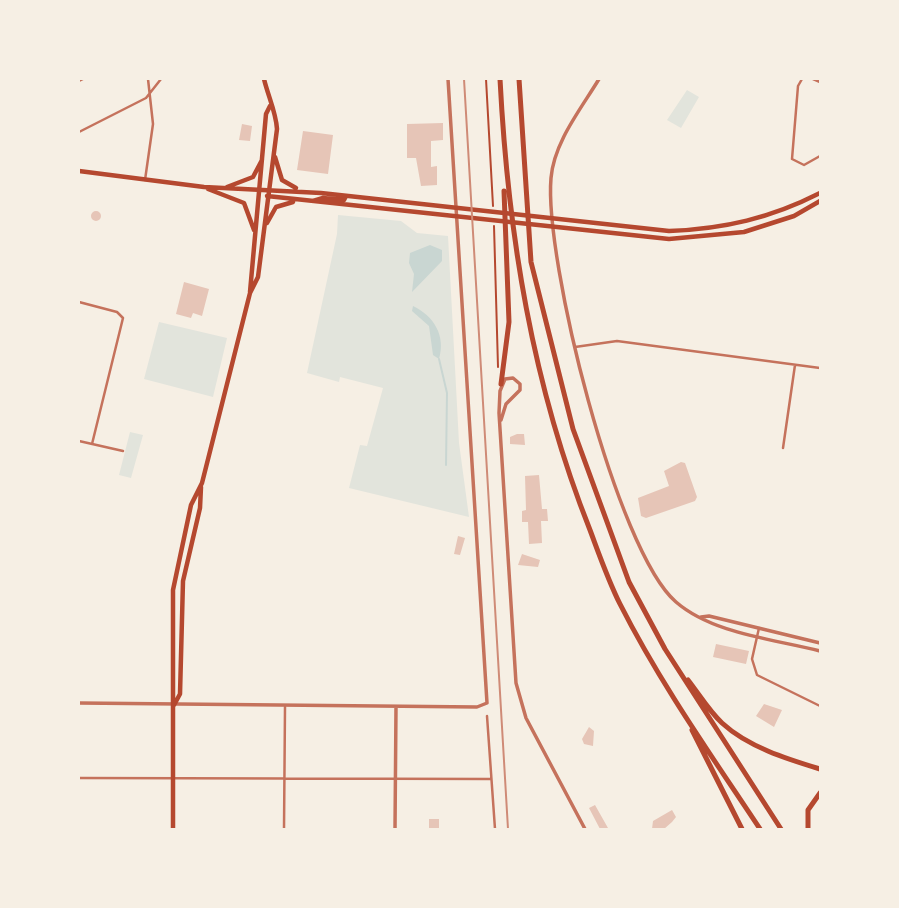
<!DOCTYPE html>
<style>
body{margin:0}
#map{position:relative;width:899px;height:908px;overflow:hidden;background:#f6efe4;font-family:"Golos Text",sans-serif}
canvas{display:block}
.frame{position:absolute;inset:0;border:80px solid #f6efe4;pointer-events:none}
</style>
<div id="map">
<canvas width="899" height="908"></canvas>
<div class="frame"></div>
</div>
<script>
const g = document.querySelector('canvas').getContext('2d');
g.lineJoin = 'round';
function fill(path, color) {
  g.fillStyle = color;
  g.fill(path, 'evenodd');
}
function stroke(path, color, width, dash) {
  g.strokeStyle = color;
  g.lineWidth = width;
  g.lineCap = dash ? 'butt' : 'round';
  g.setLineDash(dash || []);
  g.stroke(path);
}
const green = new Path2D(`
 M 687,90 L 699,97 L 681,128 L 667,120 Z
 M 338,215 L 401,221 L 417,233 L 448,236 L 459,443 L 469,517 L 349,488 L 360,445 L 367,446 L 383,388 L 340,377 L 339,382 L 307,373 L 337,234 Z
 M 159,322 L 227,338 L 213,397 L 144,379 Z
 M 130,432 L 143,435 L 131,478 L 119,475 Z`);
const water = new Path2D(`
 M 430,245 L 442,250 L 442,261 L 412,292 L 414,274 L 409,263 L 410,253 Z
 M 413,306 C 434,316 446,336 439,359 L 433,355 L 429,326 L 412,311 Z`);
const stream = new Path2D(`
 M 439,359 L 447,393 L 446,465`);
const building = new Path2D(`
 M 443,123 L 443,140 L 431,141 L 431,167 L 437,166 L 437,185 L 421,186 L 416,158 L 407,158 L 407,124 Z
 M 242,124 L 252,126 L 250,141 L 239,140 Z
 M 303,131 L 333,135 L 328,174 L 297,170 Z
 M91 216a5 5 0 1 1 10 0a5 5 0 1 1-10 0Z
 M 184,282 L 209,289 L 202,316 L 193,313 L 191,318 L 176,314 Z
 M 517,434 L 524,434 L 525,445 L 510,444 L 510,437 Z
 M 681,462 L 685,463 L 697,497 L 695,501 L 646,518 L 641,516 L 638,498 L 669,486 L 664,471 Z
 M 539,475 L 542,509 L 547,509 L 548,521 L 541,521 L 542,543 L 529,544 L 528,522 L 522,522 L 522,511 L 526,510 L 525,476 Z
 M 458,536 L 465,538 L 460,555 L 454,554 Z
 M 522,554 L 540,560 L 538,567 L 518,565 Z
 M 716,644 L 749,651 L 746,664 L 713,657 Z
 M 764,704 L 782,710 L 774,727 L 756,716 Z
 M 589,727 L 594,731 L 593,746 L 584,744 L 582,739 Z
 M 595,805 L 608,828 L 606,829 L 600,829 L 589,808 Z
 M 672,810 L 676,817 L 672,822 L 664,829 L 652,829 L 653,821 Z
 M 429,819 L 439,819 L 439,829 L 429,829 Z`);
const path = new Path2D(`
 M 486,79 L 493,206
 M 494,226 L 498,367`);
const minor = new Path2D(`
 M 802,79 L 798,86 L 792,159 L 804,165 L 820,156
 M 813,79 L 820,82
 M 79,81 L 83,79
 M 79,132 L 146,98 L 161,79
 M 145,180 L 153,124 L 148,79
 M 79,302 L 117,312 L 123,318 L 92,444
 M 575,347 L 617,341 L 820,368
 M 79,441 L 123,451
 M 783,448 L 795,365
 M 759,628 L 752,659 L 757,675 L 820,706
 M 487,716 L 495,829
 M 79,778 L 490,779
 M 284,829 L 285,707`);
const tertiary = new Path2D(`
 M 599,79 C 581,109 554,142 551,178 C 544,259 616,550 676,602 C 713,634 774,639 820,651
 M 501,420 L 506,404 L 520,390 L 520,384 L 513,378 L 505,379 L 500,391 L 499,413 L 516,683 L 526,718 L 585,829
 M 701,617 L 709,616 L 820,643
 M 79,703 L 477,707 L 487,703 L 448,79
 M 395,829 L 396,707`);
const secondary = new Path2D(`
 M 275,157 L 282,180 L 296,188
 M 79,171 L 204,187 L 321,193 L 669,231 C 724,229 771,218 820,193
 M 227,187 L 253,177 L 262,160
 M 208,189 L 244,203 L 254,230
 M 267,196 L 669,239 L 744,232 L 794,216 L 820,201
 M 313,201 L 323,198 L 344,200 L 346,196
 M 267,223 L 276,207 L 293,202
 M 250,292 L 266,114 L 270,106
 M 174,705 L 180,694 L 183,581 L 200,508 L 201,487
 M 173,829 L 173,590 L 191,505 L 202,483 L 250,293 L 258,277 L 277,129 C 276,112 268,96 264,79`);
const motorway = new Path2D(`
 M 500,79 C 508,234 532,384 590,530 C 599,554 608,580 620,604 C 660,683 711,755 760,829
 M 519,79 L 531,262 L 573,429 L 629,582 L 665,649 L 781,829
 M 501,384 L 509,322 L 504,191
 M 688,680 C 699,694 709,711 722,723 C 748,747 787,759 820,769
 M 692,730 L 742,829
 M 808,829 L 808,810 L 820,793`);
const rail = new Path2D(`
 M 464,79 L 508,829`);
fill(green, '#e2e4dc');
fill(water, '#c9d6d2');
stroke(stream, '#c9d6d2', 2);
fill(building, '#e6c5b7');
stroke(path, '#b5482f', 2);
stroke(minor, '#c5725c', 2.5);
stroke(tertiary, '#c5725c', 3.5);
stroke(secondary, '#b5482f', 4.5);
stroke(motorway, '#b5482f', 5);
stroke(rail, '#cf8b77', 2);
</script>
